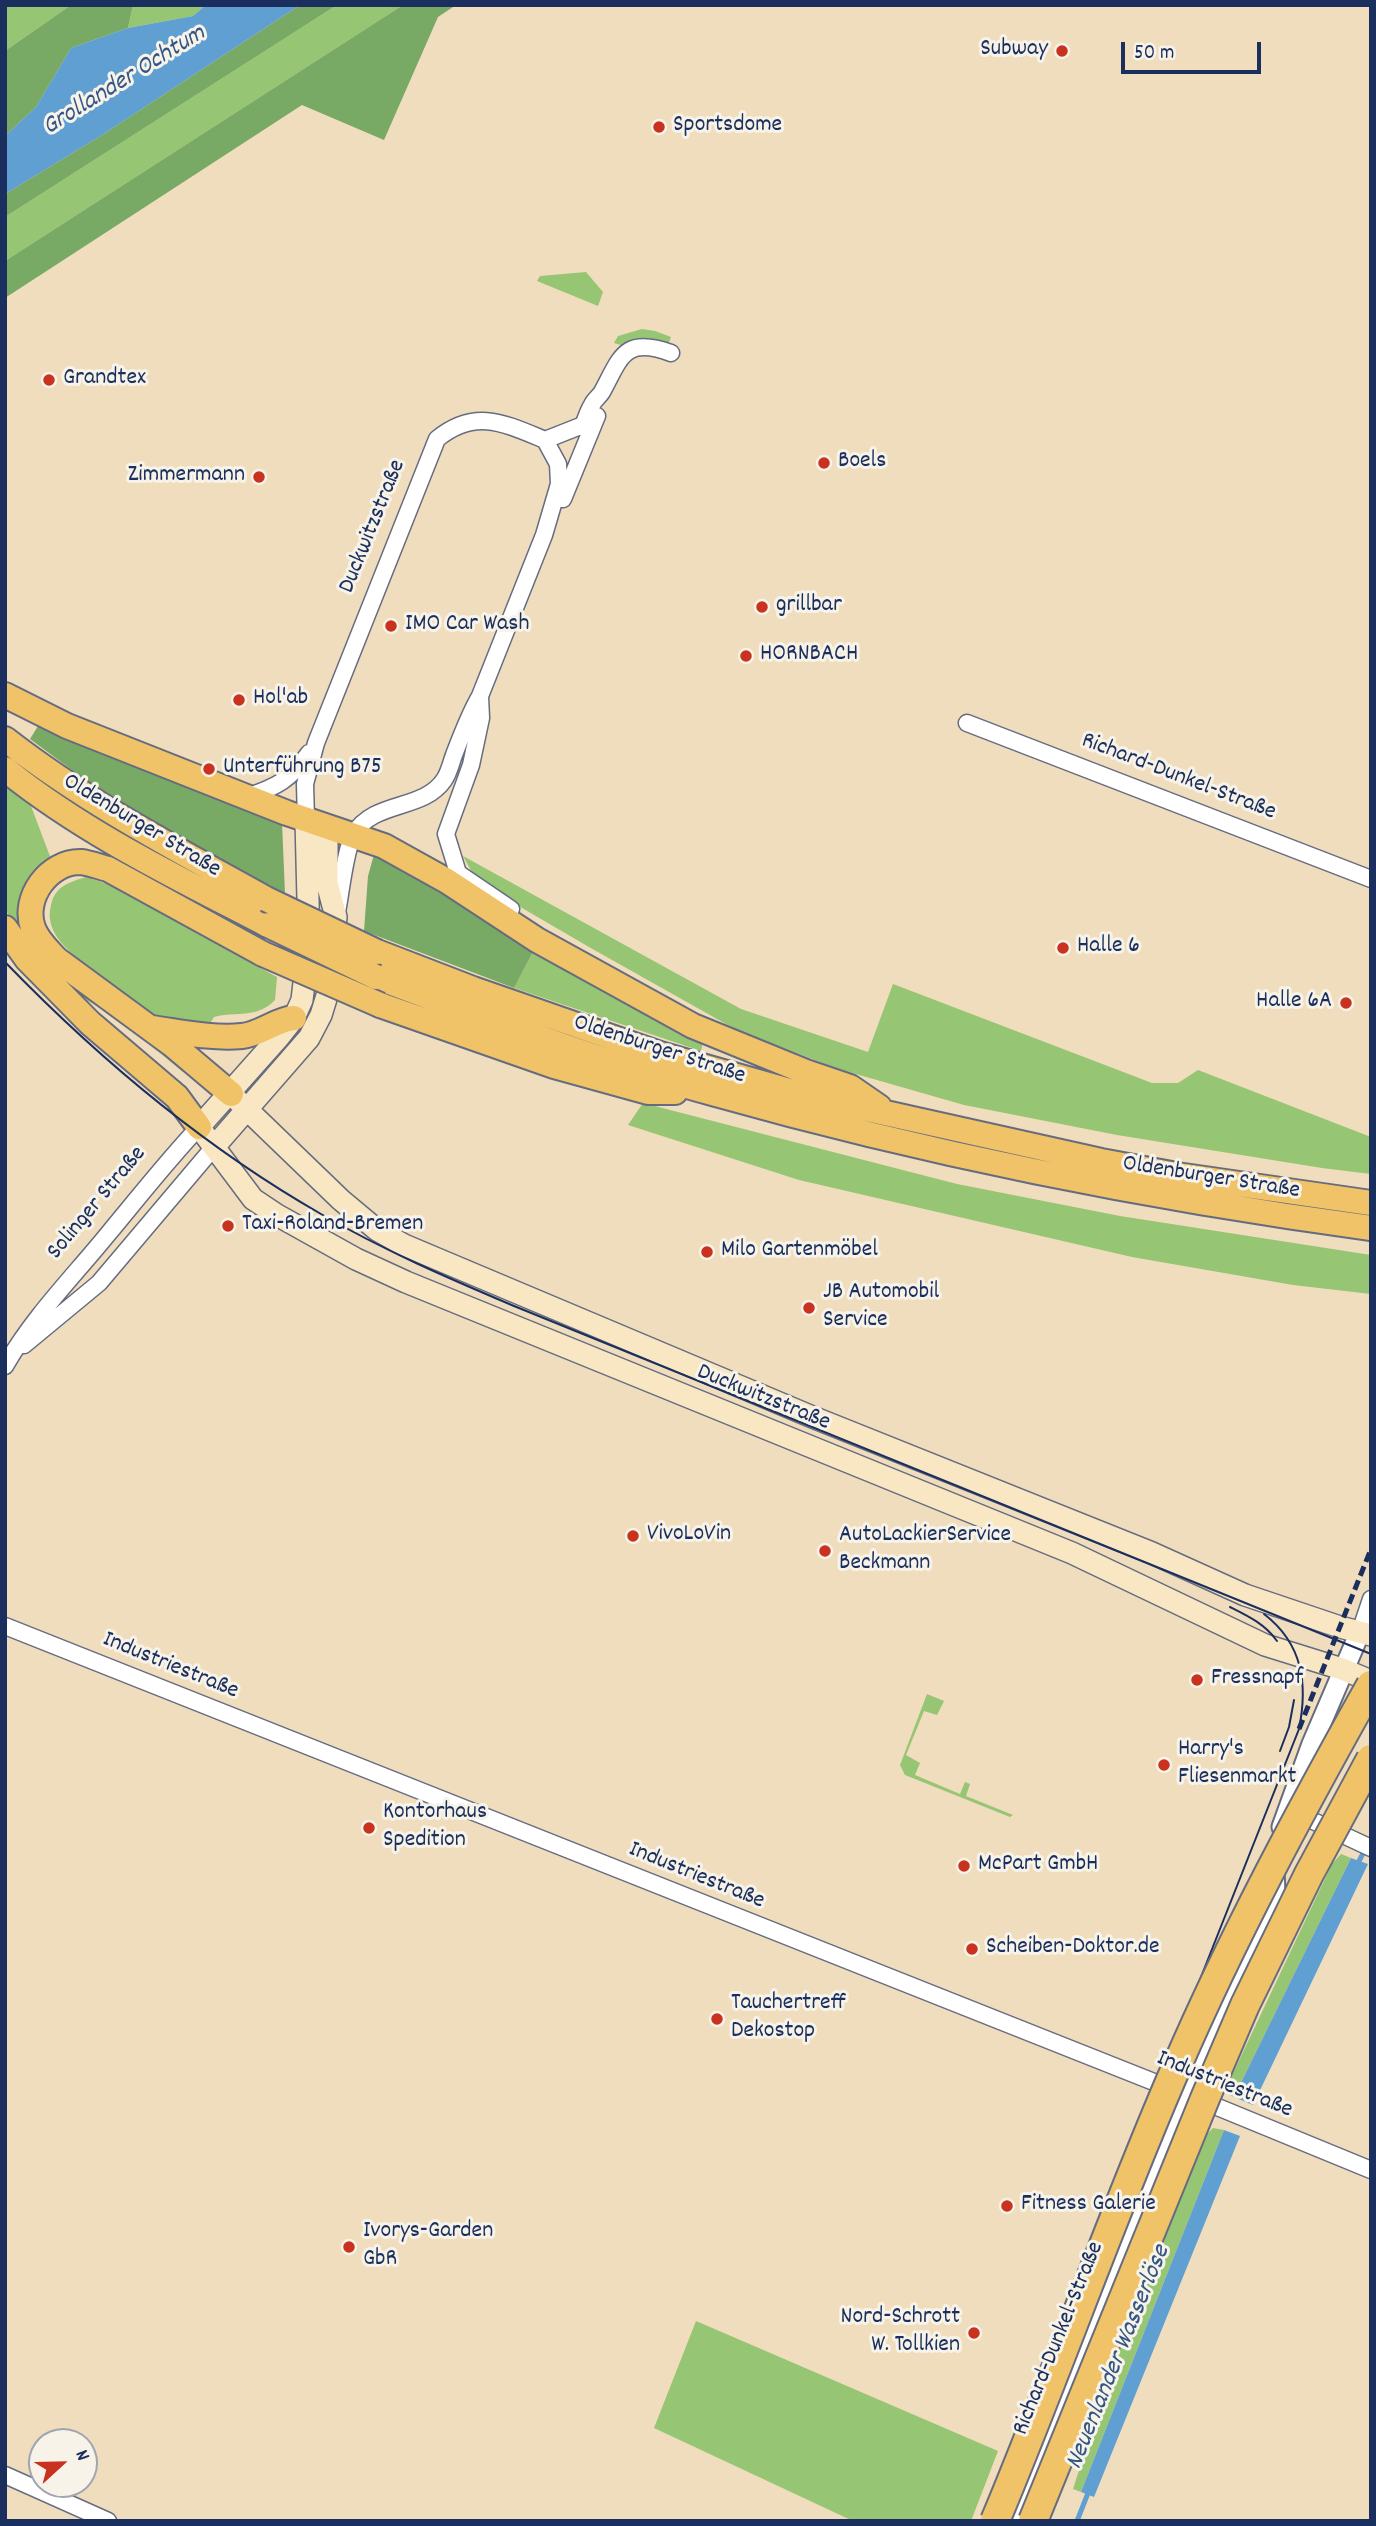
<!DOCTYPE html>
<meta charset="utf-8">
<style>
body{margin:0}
#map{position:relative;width:1376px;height:2526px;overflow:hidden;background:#f0ddbd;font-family:Dekko,sans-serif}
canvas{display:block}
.frame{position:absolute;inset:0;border:7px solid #1b2f5e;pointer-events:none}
.north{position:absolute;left:28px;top:2428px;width:70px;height:70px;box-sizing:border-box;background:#f7f3e8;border:2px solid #9fa5b1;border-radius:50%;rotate:68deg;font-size:19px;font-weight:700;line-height:28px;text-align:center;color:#1b2f5e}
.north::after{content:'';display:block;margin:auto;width:24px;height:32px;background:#c8321e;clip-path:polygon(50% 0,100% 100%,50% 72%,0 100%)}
.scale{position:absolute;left:1121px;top:42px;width:140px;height:32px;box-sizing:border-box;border:4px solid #1b2f5e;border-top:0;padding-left:9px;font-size:21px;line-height:24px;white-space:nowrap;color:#1b2f5e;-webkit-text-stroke:5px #f7f3e8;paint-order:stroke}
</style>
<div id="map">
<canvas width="1376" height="2526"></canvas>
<div class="frame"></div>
<div class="north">N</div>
<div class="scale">50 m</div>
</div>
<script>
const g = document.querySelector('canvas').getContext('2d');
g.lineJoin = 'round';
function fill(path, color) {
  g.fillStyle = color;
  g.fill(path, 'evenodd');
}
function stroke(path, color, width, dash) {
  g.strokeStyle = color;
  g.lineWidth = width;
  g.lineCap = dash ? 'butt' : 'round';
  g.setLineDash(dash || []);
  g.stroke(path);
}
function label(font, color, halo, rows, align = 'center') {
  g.font = font + ' Dekko,sans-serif';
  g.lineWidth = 6;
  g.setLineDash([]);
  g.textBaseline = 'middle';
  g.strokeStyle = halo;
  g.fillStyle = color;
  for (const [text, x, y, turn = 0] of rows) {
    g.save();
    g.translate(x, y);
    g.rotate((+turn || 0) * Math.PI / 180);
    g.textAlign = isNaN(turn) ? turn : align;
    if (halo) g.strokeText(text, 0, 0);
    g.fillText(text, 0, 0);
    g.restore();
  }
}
const green = new Path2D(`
 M 5,5 L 71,5 L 5,51 Z
 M 133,5 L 206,5 L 193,16 L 128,28 Z
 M 337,5 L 403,5 L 5,261 L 5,217 Z
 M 586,272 L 603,292 L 598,306 L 537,281 L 540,276 Z
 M 642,329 L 655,331 L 671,337 L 668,345 L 651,339 L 624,346 L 614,343 L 618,336 Z
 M 5,785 L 31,806 L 51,859 C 29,878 22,886 19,916 L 186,1068 L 183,1072 L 120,1020 L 85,999 L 63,981 L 33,951 L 8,914 L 5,908 Z
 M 463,856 L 741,1009 L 868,1052 L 893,984 L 1152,1083 L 1178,1083 L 1198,1070 L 1371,1137 L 1371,1174 L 1322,1168 L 1117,1135 L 964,1105 L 835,1068 L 733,1028 L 589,947 L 493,891 L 474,876 Z
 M 86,877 L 107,884 L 277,977 L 275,1000 C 257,1019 236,1011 214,1017 L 209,1025 C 194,1023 175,1023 161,1018 C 139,1010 122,992 104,978 C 81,960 42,939 51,905 C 55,886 70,882 86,877 Z
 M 535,948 L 627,1005 L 703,1042 L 701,1051 L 514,988 Z
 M 643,1103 L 957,1184 L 1120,1216 L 1371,1255 L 1371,1294 L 1293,1285 L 1132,1257 L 799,1180 L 628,1125 Z
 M 927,1694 L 944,1701 L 937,1715 L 924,1711 L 906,1755 L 920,1763 L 915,1775 L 960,1794 L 965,1782 L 970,1784 L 966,1796 L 1013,1815 L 1010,1817 L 905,1775 L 900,1765 Z
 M 1341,1854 L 1351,1858 L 1234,2097 L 1227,2094 L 1225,2090 L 1332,1864 Z
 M 1213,2128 L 1224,2130 L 1081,2492 L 1073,2489 L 1094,2423 L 1091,2421 L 1205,2136 Z
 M 696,2321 L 998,2451 L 971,2521 L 853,2521 L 654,2428 Z`);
const forest = new Path2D(`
 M 71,5 L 133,5 L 128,28 L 71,48 L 36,107 L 5,136 L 5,51 Z
 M 300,5 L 337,5 L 5,217 L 5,194 L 102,135 Z
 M 403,5 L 456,5 L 438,17 L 384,140 L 302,105 L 5,298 L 5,261 Z
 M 38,726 L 282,823 L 285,893 L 180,840 L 91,784 L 30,739 Z
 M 375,851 L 535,948 L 514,988 L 364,931 L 368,876 Z`);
const water = new Path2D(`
 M 206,5 L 300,5 L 102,135 L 5,194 L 5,136 L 36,107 L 71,48 L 128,28 L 193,16 Z
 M 1351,1858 L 1368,1864 L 1253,2105 L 1234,2097 Z
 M 1224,2130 L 1240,2136 L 1094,2497 L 1081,2492 Z`);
const stream = new Path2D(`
 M 1357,1865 L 1371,1838
 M 1077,2521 L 1090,2488`);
const minor = new Path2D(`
 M 545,440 L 583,425 C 586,419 588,411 592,405 C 594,400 599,397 602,392 C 621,357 624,336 671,353
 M 563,499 L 597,416
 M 480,697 L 481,718 L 471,765 L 446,834 L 458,873 L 511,909
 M 967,723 L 1371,879
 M 246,797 C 277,787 290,780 309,753
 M 306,820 L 305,784 L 316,743 L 437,439 C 475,408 504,423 545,440 L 558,464 L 559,484 L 544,535 L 480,696 C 469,715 462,734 454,755 C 451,763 449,773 444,780 C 423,811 374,800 354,834 C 345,849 341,893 337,912
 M 24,1345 L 99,1283 L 214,1147
 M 5,1366 C 33,1317 73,1277 108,1234 C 138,1198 167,1161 199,1127
 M 5,1626 L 1174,2090
 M 1360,1632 L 1371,1599
 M 1294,1812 L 1371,1848
 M 1198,2099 L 1371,2170
 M 5,2475 L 108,2521`);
const tertiary = new Path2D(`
 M 1282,1827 L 1312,1744 L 1360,1632
 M 1013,2521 L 1217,2020 L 1275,1894 L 1274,1868`);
const secondary = new Path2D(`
 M 306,820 L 309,940 L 302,1000 L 294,1018 L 279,1037 L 199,1127 L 253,1199 L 277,1215 L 356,1259 L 406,1282 L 1072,1553 L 1265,1645 L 1342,1669 L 1371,1681
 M 231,1094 L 341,1200 L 377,1230 L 404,1245 L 810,1416 L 1152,1553 L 1245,1595 L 1340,1627 L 1371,1635
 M 214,1147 L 309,1038 L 321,1015 L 329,989 L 336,917 L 327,883 L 327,827`);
const trunk = new Path2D(`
 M 5,695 L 67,726 L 287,813 L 384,846 L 447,881 L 537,940 L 693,1026 L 806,1072 L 850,1087 L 879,1107
 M 5,739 C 86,802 176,849 266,899
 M 5,769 C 84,833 178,878 268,925
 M 5,928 L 27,959 L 90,1023 L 177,1097 L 199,1127
 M 377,952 L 473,989 L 660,1054 L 800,1094 L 1101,1161 L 1177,1175 L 1371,1203
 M 376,977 C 487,1018 598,1062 712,1093 C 928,1154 1148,1198 1371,1228
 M 380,1005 L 554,1066 L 648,1092 L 675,1092
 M 152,1028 C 181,1032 213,1039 242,1036 C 261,1034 275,1020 294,1018
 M 231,1094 L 173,1045 L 56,959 C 48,950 37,940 33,928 C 22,898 49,861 81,862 C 90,863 100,867 108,869 L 263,954`);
const tram = new Path2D(`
 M 5,962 C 99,1059 204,1147 321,1214 C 383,1250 448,1278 514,1306 L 1371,1654
 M 1230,1607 C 1248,1616 1265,1624 1277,1641
 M 1280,1751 L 1289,1727 L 1294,1700
 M 986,2521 L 1299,1729 C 1308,1684 1303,1644 1264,1614`);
const rail = new Path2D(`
 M 1299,1729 L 1371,1549`);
const trunkBridge = new Path2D(`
 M 266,899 L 377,952
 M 268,925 L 376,977
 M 263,954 L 380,1005`);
const motorwayBridge = new Path2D(`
 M 995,2521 C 1058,2371 1111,2217 1176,2068 C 1233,1936 1301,1810 1371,1685
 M 1033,2521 L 1206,2096 L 1245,2005 L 1309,1874 L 1371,1759`);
const markers = [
 [1062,51,7,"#c8321e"],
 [659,127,7,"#c8321e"],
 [49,380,7,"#c8321e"],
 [824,463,7,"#c8321e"],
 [259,477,7,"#c8321e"],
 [762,607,7,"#c8321e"],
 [391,626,7,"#c8321e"],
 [746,656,7,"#c8321e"],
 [239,700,7,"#c8321e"],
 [209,769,7,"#c8321e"],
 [1063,948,7,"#c8321e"],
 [1346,1003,7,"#c8321e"],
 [228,1226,7,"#c8321e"],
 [707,1252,7,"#c8321e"],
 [809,1308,7,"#c8321e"],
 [633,1536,7,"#c8321e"],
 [825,1551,7,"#c8321e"],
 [1197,1680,7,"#c8321e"],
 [1164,1765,7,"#c8321e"],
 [369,1828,7,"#c8321e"],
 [964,1866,7,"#c8321e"],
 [972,1949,7,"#c8321e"],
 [717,2019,7,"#c8321e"],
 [1007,2206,7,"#c8321e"],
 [349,2247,7,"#c8321e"],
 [974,2333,7,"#c8321e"]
];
const poiNames = [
 ["Subway",1048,51,"right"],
 ["Sportsdome",673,127],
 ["Grandtex",63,380],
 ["Boels",838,463],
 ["Zimmermann",245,477,"right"],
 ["grillbar",776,607],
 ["IMO Car Wash",405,626],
 ["HORNBACH",760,656],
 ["Hol'ab",253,700],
 ["Unterführung B75",223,769],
 ["Halle 6",1077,948],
 ["Halle 6A",1332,1003,"right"],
 ["Taxi-Roland-Bremen",242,1226],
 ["Milo Gartenmöbel",721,1252],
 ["JB Automobil",823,1294],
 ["Service",823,1322],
 ["VivoLoVin",647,1536],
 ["AutoLackierService",839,1537],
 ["Beckmann",839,1565],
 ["Fressnapf",1211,1680],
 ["Harry's",1178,1751],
 ["Fliesenmarkt",1178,1779],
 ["Kontorhaus",383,1814],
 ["Spedition",383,1842],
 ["McPart GmbH",978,1866],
 ["Scheiben-Doktor.de",986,1949],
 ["Tauchertreff",731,2005],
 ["Dekostop",731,2033],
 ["Fitness Galerie",1021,2206],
 ["Ivorys-Garden",363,2233],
 ["GbR",363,2261],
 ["Nord-Schrott",960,2319,"right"],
 ["W. Tollkien",960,2347,"right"]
];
const streetNames = [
 ["Duckwitzstraße",374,527,-68],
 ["Richard-Dunkel-Straße",1178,778,21],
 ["Oldenburger Straße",141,827,31],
 ["Oldenburger Straße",659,1051,18],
 ["Oldenburger Straße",1211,1179,9],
 ["Solinger Straße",98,1204,-50],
 ["Duckwitzstraße",763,1399,22],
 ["Industriestraße",170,1667,22],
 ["Industriestraße",696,1877,22],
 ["Industriestraße",1224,2086,22],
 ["Richard-Dunkel-Straße",1060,2339,-68]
];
const waterNames = [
 ["Grollander Ochtum",125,82,-32],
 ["Neuenlander Wasserlöse",1120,2358,-68]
];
fill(green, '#96c573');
fill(forest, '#78aa65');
fill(water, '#609fd2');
stroke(stream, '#609fd2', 5);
stroke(minor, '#666c7f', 19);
stroke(tertiary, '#666c7f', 23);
stroke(secondary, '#666c7f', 24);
stroke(trunk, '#666c7f', 28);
stroke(minor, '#fff', 16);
stroke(tertiary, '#fff', 19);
stroke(secondary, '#f9e7c3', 21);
stroke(trunk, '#f1c369', 24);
stroke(tram, '#1b2f5e', 2);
stroke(rail, '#1b2f5e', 5, [10, 5]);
stroke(trunkBridge, '#666c7f', 28, []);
stroke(motorwayBridge, '#666c7f', 32, []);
stroke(trunkBridge, '#f1c369', 24);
stroke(motorwayBridge, '#f1c369', 28);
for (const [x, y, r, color] of markers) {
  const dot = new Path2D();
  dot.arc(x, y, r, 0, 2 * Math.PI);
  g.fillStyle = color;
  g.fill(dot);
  stroke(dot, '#f7f3e8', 2.5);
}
label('24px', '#1b2f5e', '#f7f3e8', poiNames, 'left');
label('24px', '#1b2f5e', '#f7f3e8', streetNames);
label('italic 26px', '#335687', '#f7f3e8', waterNames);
</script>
